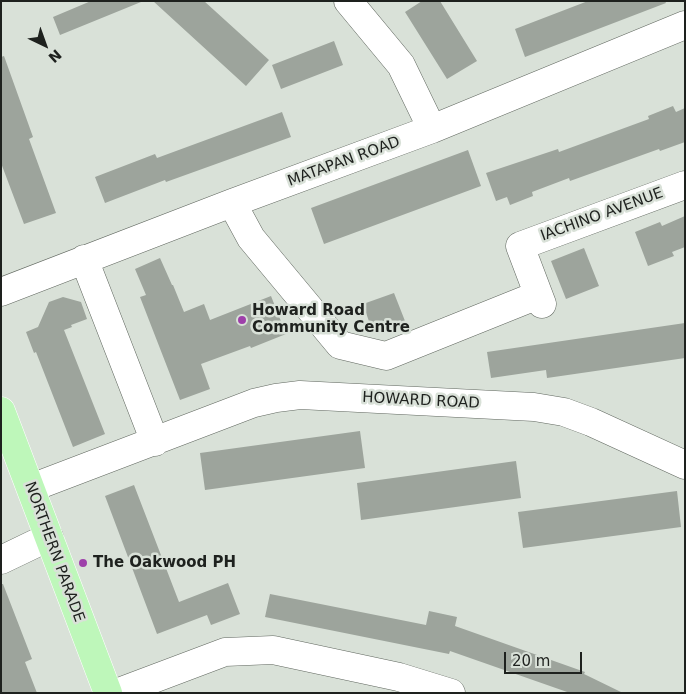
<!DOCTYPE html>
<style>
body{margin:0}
#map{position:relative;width:686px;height:694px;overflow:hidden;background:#d9e1d8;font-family:"DejaVu Sans",sans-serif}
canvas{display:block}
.frame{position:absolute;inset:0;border:2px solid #1e211e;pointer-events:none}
.north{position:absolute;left:20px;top:20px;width:50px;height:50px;-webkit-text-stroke:4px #d9e1d8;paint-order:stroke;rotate:138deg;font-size:14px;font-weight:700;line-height:20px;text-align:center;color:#1e211e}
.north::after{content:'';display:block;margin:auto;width:18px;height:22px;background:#1e211e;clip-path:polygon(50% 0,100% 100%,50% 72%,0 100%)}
.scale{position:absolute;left:504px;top:652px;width:78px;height:22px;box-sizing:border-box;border:2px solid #1e211e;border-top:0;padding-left:6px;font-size:15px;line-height:18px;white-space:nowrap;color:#1e211e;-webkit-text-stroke:4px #d9e1d8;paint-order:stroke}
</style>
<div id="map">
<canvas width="686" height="694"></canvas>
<div class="frame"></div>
<div class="north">N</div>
<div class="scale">20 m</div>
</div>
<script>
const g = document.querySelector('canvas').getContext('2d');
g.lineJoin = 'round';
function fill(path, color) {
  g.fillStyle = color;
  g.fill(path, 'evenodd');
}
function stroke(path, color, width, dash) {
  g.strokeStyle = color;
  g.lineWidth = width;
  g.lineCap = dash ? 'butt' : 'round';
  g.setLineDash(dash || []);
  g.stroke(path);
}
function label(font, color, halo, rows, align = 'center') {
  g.font = font + ' "DejaVu Sans",sans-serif';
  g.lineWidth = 5;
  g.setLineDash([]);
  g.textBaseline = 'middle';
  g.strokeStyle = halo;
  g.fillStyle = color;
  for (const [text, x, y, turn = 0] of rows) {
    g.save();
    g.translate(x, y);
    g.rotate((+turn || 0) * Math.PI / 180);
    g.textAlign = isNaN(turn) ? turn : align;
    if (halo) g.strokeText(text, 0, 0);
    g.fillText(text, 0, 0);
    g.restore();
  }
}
const building = new Path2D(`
 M 91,1 L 141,1 L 141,2 L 60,35 L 53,17 Z
 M 153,1 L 204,1 L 269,60 L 246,86 Z
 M 422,1 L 440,1 L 477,61 L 447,79 L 405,12 Z
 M 588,1 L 665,1 L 666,3 L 525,57 L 515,29 Z
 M 334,41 L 343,65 L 281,89 L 272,65 Z
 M 4,56 L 33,137 L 29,139 L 56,213 L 24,224 L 1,163 L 1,57 Z
 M 673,106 L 676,112 L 685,108 L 685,142 L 660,151 L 659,149 L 570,181 L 569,178 L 532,192 L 533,196 L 510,205 L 507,197 L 496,201 L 486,173 L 558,149 L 559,152 L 649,119 L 648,116 Z
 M 282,112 L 291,137 L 166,182 L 165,180 L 105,203 L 95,177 L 155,154 L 157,158 Z
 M 468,150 L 481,186 L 324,244 L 311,208 Z
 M 685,216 L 685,247 L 672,252 L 674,256 L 648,266 L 635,232 L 660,222 L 662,226 Z
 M 584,248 L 599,286 L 566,299 L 551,261 Z
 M 160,258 L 172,285 L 173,285 L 184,312 L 204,304 L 210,320 L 271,296 L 286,334 L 251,348 L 250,346 L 201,364 L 210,389 L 180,400 L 140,297 L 146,295 L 135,269 Z
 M 394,293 L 405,321 L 373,333 L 363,304 Z
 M 63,297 L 81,302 L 87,319 L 71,325 L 72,327 L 64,330 L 105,434 L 73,447 L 36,352 L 34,353 L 26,332 L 38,327 L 49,302 Z
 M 685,323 L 685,358 L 547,378 L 546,370 L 491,378 L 487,352 Z
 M 360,431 L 365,468 L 205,490 L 200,453 Z
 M 516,461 L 521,498 L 361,520 L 357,483 Z
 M 134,485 L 179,602 L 228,583 L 240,614 L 211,625 L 207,615 L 157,634 L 105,496 Z
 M 677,491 L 681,527 L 523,548 L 518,512 Z
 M 1,584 L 3,584 L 32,659 L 25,662 L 37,693 L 1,693 Z
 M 270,594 L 426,625 L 429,611 L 457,617 L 455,626 L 585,672 L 584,674 L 623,693 L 570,693 L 450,651 L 449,654 L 265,617 Z`);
const minor = new Path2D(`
 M 348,1 L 401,65 L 432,129
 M 232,203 L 251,238 L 340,345 L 386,356 L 528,299
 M 84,259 L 155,442
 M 1,292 L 232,203 L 432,129 L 685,25
 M 542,304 L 520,246 L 685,185
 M 31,488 L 254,403 L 276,398 L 300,395 L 534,407 L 564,412 L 591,422 L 685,465
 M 1,560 L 49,537
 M 116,693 L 225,652 L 273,650 L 399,677 L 451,693`);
const major = new Path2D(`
 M 1,411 L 108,693`);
const markers = [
 [242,320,5,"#9e40aa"],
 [83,563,5,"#9e40aa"]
];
const streetNames = [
 ["MATAPAN ROAD",344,162,-20],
 ["IACHINO AVENUE",602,215,-20],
 ["HOWARD ROAD",421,401,3],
 ["NORTHERN PARADE",54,552,70]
];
const poiNames = [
 ["Howard Road",252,311],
 ["Community Centre",252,328],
 ["The Oakwood PH",93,563]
];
fill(building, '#9da49c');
stroke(minor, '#60675f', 29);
stroke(major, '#fff', 29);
stroke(minor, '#fff', 28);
stroke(major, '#bef7ba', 28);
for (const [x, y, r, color] of markers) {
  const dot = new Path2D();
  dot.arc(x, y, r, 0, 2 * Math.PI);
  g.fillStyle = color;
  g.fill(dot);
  stroke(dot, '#d9e1d8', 2);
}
label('15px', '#1e211e', '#d9e1d8', streetNames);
label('bold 15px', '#1e211e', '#d9e1d8', poiNames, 'left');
</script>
